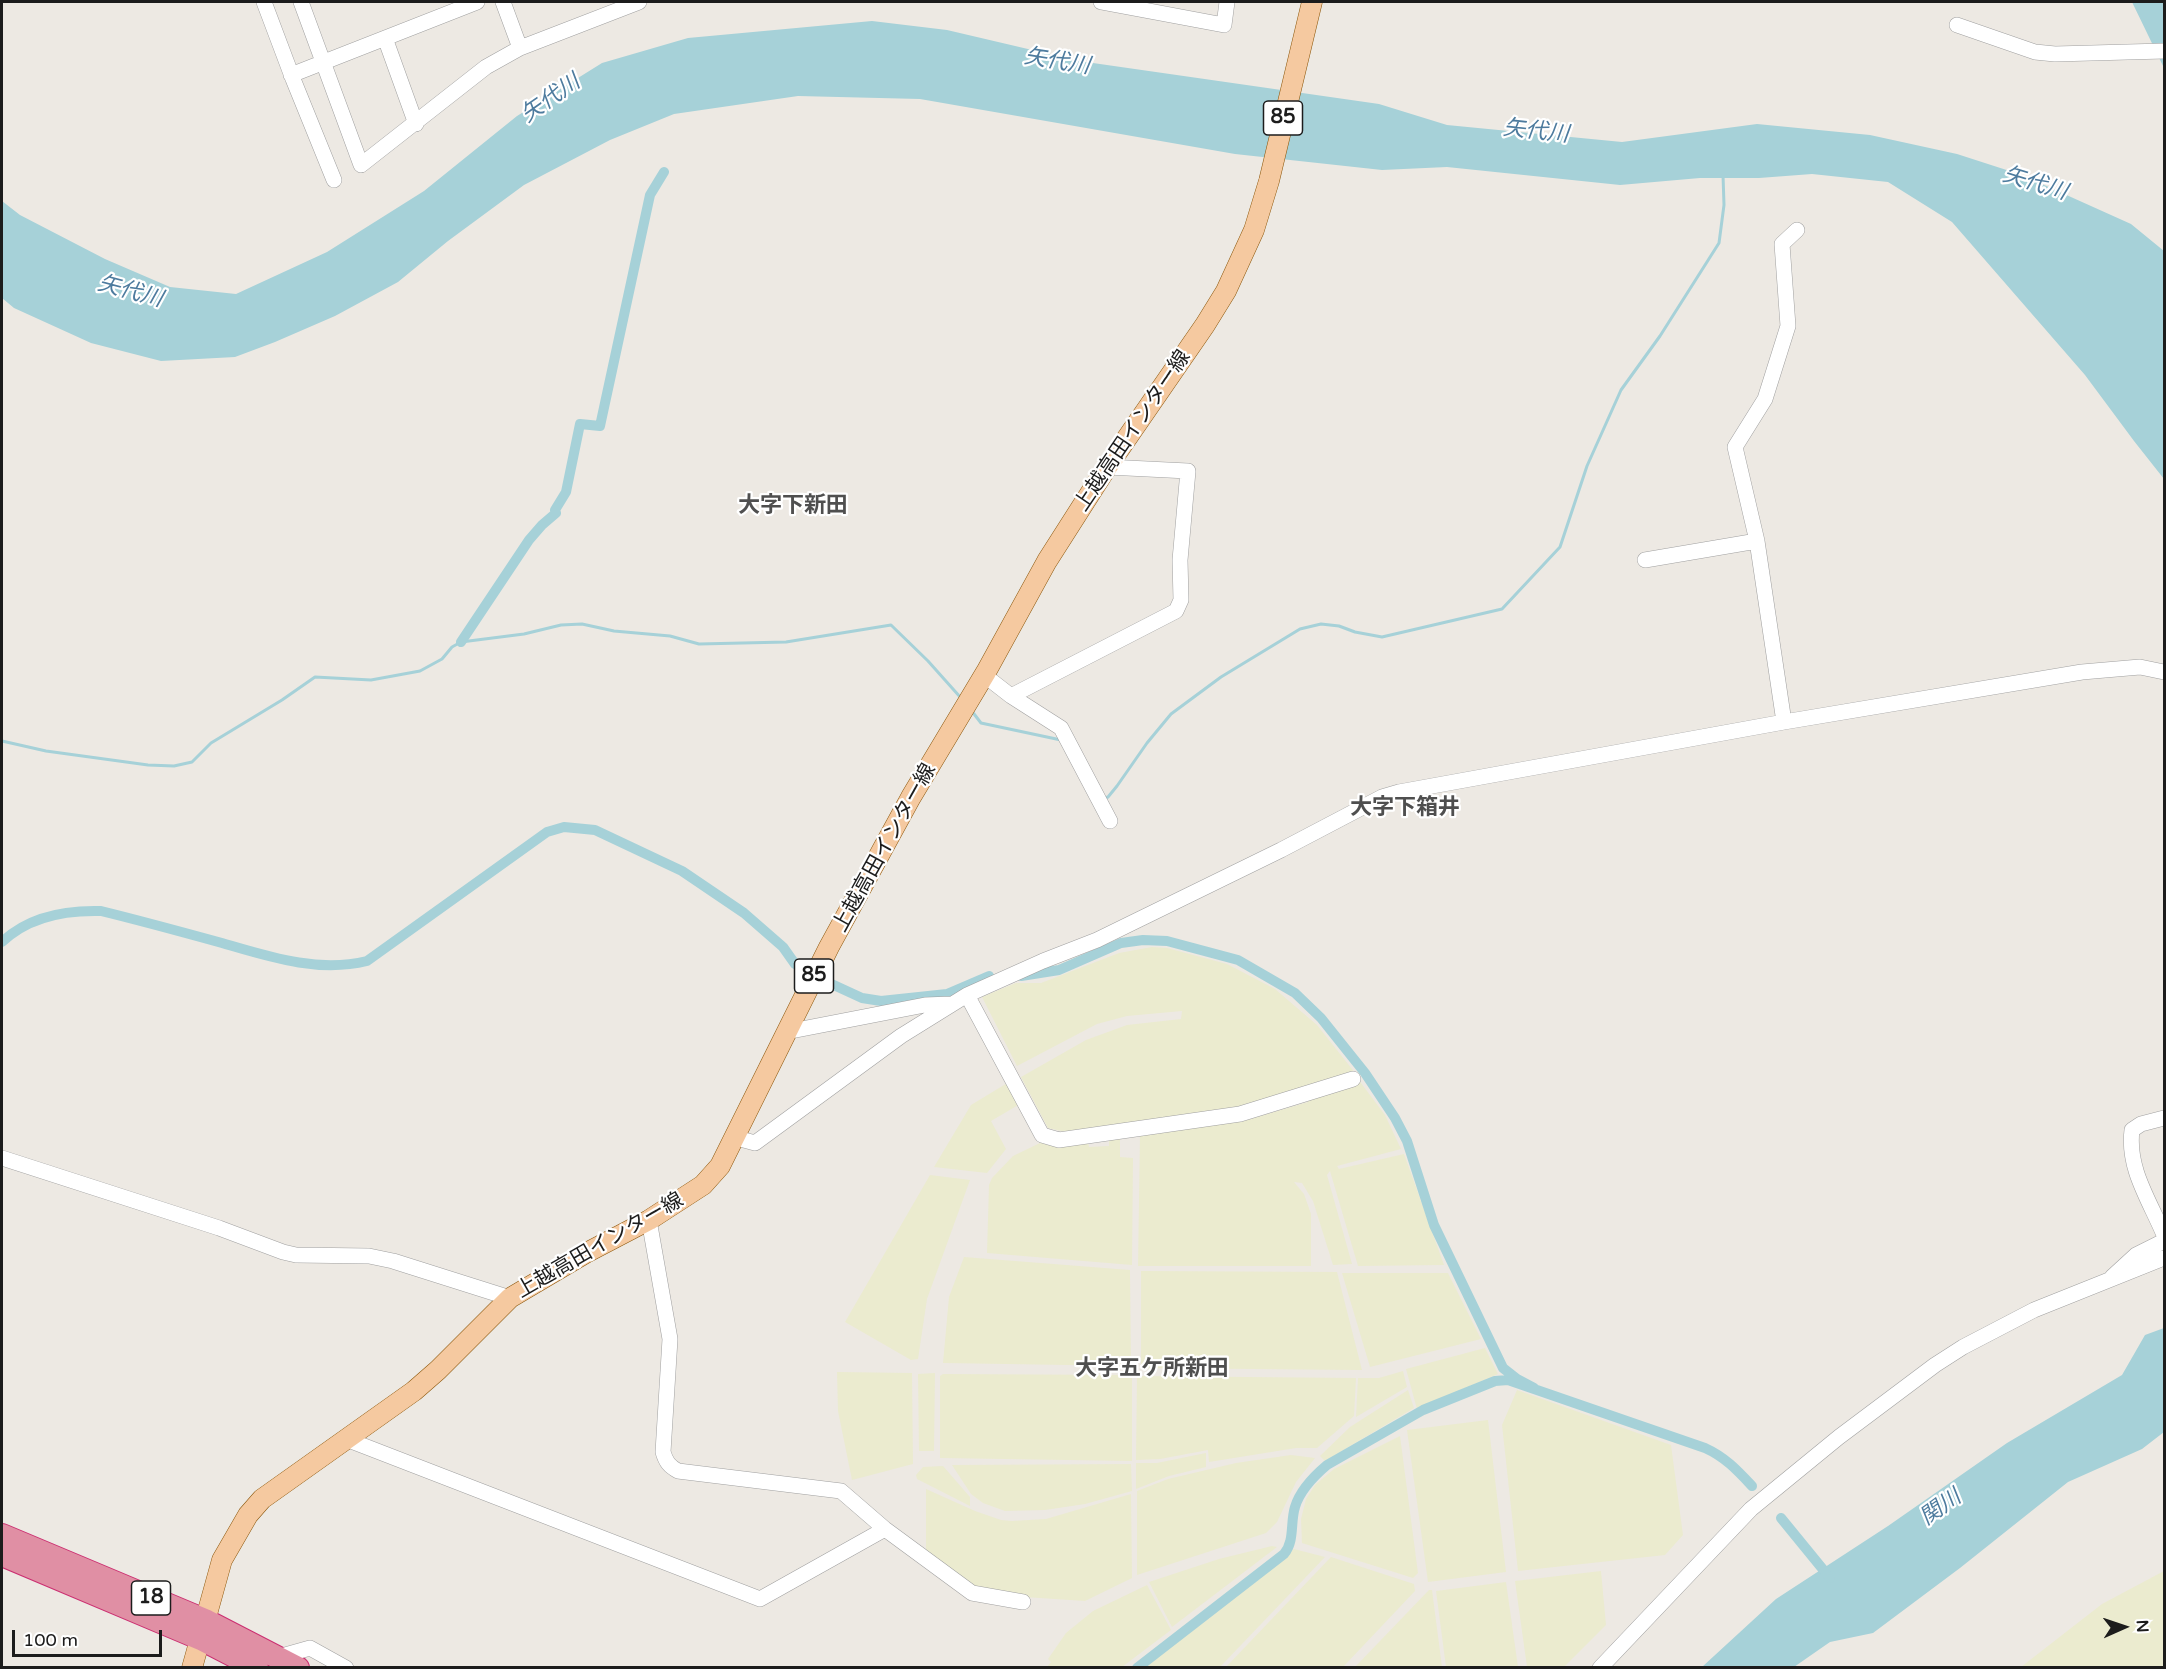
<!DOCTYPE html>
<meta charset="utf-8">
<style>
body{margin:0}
#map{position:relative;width:2166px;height:1669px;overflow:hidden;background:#ede9e3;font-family:"Varela Round",sans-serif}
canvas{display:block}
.frame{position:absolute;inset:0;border:3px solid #1c1c1c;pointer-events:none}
.north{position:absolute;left:2094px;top:1597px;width:60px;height:60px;-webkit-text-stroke:4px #fff;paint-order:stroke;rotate:87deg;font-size:16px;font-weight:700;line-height:24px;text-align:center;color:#1c1c1c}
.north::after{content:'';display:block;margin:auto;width:21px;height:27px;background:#1c1c1c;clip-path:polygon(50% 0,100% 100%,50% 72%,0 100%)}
.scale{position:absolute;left:12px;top:1630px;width:150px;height:27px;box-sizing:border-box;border:3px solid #1c1c1c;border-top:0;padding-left:8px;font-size:18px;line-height:21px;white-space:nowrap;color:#1c1c1c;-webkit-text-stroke:4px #fff;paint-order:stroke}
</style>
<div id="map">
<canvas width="2166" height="1669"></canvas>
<div class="frame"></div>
<div class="north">N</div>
<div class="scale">100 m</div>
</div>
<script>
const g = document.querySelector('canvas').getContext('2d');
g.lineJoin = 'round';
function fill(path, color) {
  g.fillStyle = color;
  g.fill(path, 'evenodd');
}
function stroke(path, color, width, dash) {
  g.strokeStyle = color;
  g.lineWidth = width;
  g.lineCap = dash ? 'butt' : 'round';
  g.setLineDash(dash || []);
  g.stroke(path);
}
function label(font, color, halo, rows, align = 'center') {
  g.font = font + ' "Varela Round","Noto Sans JP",sans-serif';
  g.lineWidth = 4.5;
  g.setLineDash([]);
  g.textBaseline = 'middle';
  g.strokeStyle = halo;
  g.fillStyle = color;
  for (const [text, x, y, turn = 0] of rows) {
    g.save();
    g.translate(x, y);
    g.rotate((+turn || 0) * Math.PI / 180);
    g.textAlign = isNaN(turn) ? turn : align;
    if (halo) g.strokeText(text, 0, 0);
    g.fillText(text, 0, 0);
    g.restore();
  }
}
const farmland = new Path2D(`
 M 1152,947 L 1167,948 L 1227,964 L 1275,989 L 1317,1025 L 1356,1074 L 1248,1107 L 1066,1132 L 1048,1128 L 1021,1077 L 1086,1040 L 1127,1025 L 1181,1019 L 1182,1011 L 1127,1016 L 1097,1024 L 1017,1066 L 982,997 L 1016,983 L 1041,983 L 1119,953 Z
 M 1358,1079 L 1385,1115 L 1401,1149 L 1337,1166 L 1339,1169 L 1404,1154 L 1444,1265 L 1358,1266 L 1330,1171 L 1327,1175 L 1352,1264 L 1333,1265 L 1313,1201 L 1302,1183 L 1294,1182 L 1304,1194 L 1311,1214 L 1311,1266 L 1138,1266 L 1140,1135 L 1247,1120 L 1308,1102 L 1306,1096 Z
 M 1009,1082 L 1020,1104 L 991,1121 L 1006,1149 L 987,1173 L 934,1167 L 971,1105 Z
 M 1120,1139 L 1120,1157 L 1133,1158 L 1132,1265 L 987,1253 L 989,1185 L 992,1178 L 1013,1156 L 1040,1143 L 1074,1145 L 1088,1142 L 1089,1147 L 1109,1146 L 1109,1140 Z
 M 930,1175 L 970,1180 L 927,1299 L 918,1359 L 911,1360 L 845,1322 Z
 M 964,1257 L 1130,1270 L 1131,1366 L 943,1363 L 949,1297 Z
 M 1141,1271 L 1337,1272 L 1362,1370 L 1141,1368 Z
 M 1342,1273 L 1448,1273 L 1481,1339 L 1370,1367 Z
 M 1485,1348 L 1498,1374 L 1417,1409 L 1406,1369 Z
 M 1403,1371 L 1407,1387 L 1356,1417 L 1358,1378 L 1379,1378 Z
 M 837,1372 L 912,1373 L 913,1464 L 852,1480 L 838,1411 Z
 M 935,1373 L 934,1451 L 919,1451 L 918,1374 Z
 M 943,1374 L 1132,1375 L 1132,1461 L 940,1458 L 940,1376 Z
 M 1137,1376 L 1356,1378 L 1354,1416 L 1317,1448 L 1296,1448 L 1209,1462 L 1208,1450 L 1160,1459 L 1136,1460 Z
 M 1408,1390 L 1414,1408 L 1325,1461 L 1320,1456 L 1350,1427 Z
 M 1517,1390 L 1671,1445 L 1683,1535 L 1665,1555 L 1518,1571 L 1502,1425 Z
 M 1488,1420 L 1506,1572 L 1428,1582 L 1407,1430 Z
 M 1400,1436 L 1418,1573 L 1413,1578 L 1302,1543 L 1301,1519 L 1306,1499 L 1315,1485 L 1334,1469 Z
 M 1206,1453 L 1206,1467 L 1169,1476 L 1136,1489 L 1136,1463 L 1157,1463 Z
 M 1291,1455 L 1315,1458 L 1296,1482 L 1277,1522 L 1266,1533 L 1137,1575 L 1137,1491 L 1168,1479 L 1236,1463 Z
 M 1131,1464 L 1132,1491 L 1085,1504 L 1045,1510 L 1005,1511 L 983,1503 L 971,1494 L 952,1465 Z
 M 943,1466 L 970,1497 L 970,1506 L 917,1479 L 916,1475 L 923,1467 Z
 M 926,1489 L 975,1511 L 1001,1520 L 1012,1521 L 1046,1519 L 1131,1494 L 1132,1578 L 1085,1601 L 1009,1596 L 976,1591 L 926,1550 Z
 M 1272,1546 L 1277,1547 L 1172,1627 L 1149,1582 L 1219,1559 Z
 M 1294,1549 L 1325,1557 L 1220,1667 L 1144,1667 Z
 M 1331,1557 L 1414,1584 L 1415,1591 L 1343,1667 L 1226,1667 Z
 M 1601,1571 L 1606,1625 L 1564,1667 L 1527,1667 L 1515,1581 Z
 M 2164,1571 L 2164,1667 L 2021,1667 L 2102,1604 Z
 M 1506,1582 L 1518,1667 L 1446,1667 L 1436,1591 Z
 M 1147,1585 L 1171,1630 L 1122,1667 L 1047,1667 L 1051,1662 L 1048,1659 L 1066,1633 L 1093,1611 Z
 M 1429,1590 L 1432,1590 L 1442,1667 L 1355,1667 Z`);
const water = new Path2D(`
 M 2132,2 L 2164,2 L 2164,68 Z
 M 872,21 L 947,30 L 1079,61 L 1379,104 L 1447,125 L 1622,142 L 1757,124 L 1870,135 L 1957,154 L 2022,175 L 2131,224 L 2164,251 L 2164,479 L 2134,441 L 2085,375 L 1952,222 L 1888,182 L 1812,174 L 1759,178 L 1700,178 L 1620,185 L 1447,167 L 1382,170 L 1235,154 L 920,99 L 798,96 L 674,114 L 610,140 L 524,185 L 448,241 L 398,282 L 335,316 L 275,342 L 235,357 L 161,361 L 91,343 L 14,308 L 2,298 L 2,201 L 20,215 L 105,259 L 170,287 L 236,294 L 327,252 L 424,191 L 517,116 L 602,63 L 688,38 Z
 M 2164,1328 L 2164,1432 L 2142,1449 L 2068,1482 L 1960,1568 L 1873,1633 L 1830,1642 L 1794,1667 L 1702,1667 L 1776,1599 L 1888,1526 L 2007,1443 L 2122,1375 L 2145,1335 Z`);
const stream = new Path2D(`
 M 971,710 L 981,723 L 1061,740
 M 2,741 L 46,751 L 148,765 L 174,766 L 192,762 L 211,743 L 282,700 L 315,677 L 371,680 L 420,671 L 442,659 L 452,647 L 461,642 L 524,634 L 561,625 L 582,624 L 614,631 L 670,636 L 699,644 L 786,642 L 891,625 L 928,661 L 961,698
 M 1103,799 L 1108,797 L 1117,786 L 1147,743 L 1171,714 L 1221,677 L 1300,629 L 1321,624 L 1339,626 L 1355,632 L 1382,637 L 1502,609 L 1560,547 L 1587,466 L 1621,390 L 1660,336 L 1719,243 L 1724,205 L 1723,175`);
const canal = new Path2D(`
 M 461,642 L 529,540 L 542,525 L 556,513 L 555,510 L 566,492 L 580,424 L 600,426 L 650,195 L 664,172
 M 2,942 C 29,916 65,910 101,911 C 142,921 182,932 222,943 C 270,957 318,973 367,961 L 547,832 L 564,827 L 595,830 L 682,871 L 744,913 L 783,947 L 795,964 L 810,973
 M 1021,976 L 1059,970 L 1121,943 L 1143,940 L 1167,941 L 1238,960 L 1295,993 L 1321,1018 L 1365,1073 L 1395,1118 L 1407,1141 L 1434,1225 L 1503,1368 L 1517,1379 L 1534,1388
 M 825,981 L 862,998 L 881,1001 L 947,994 L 989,976
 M 1781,1518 L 1830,1578
 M 1137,1668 L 1284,1554 C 1295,1541 1290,1523 1295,1507 C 1300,1490 1314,1476 1327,1465 L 1423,1410 L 1495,1381 L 1508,1380 L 1705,1448 C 1725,1457 1737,1470 1752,1486`);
const minor = new Path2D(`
 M 264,2 L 293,79 L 334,180
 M 301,2 L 361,165 L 486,67 L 520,48 L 639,2
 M 503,2 L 520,48
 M 1101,2 L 1224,25 L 1227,2
 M 1957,25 L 2035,52 L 2055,54 L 2164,51
 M 385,38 L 416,124
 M 291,75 L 477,2
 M 1645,560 L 1757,541
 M 984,675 L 1011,696 L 1061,728 L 1110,821
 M 1011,696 L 1176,611 L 1181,600 L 1180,560 L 1188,471 L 1107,467
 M 1784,722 L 1757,541 L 1735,447 L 1765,399 L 1788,326 L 1782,244 L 1797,230
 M 967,995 L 1042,1135 L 1059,1140 L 1240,1114 L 1353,1079
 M 786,1032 L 925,1005 L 951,1004
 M 2164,1118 L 2141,1124 L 2132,1130 C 2127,1169 2150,1201 2164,1235
 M 736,1134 L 744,1140 L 755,1143 L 901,1036 L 967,995 L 1043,961 L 1097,940 L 1281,850 L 1382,797 L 1399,792 L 1784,722 L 2082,672 L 2140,667 L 2164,672
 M 2,1158 L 219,1228 L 283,1252 L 296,1255 L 369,1256 L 393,1261 L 510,1298
 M 649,1220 L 670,1339 L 663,1452 C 666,1462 669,1466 678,1471 L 841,1491 L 885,1529 L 972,1593 L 1023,1602
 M 2112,1277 L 2136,1255 L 2164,1241
 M 346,1439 L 760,1599 L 885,1529
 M 278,1657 L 310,1648 L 346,1668
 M 1600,1668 L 1751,1509 L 1839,1437 L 1935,1365 L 1963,1347 L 2034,1310 L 2164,1258`);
const major = new Path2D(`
 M 192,1668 L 222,1560 L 248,1515 L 262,1499 L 414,1391 L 438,1370 L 510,1298 L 586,1253 L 649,1220 L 703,1185 L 720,1166 L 829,947 L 911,797 L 986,672 L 1047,561 L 1107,467 L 1205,325 L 1226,291 L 1254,230 L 1269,181 L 1312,2`);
const highway = new Path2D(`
 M 2,1535 L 207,1621 L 298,1668
 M 2,1555 L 201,1639 L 257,1668`);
const shields = [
 [1283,118,39],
 [814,976,39],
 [151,1598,39]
];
const shieldNames = [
 ["85",1283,118],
 ["85",814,976],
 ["18",151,1598]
];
const streetNames = [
 ["上越高田インター線",1133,431,-56],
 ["上越高田インター線",885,848,-61],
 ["上越高田インター線",600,1246,-30]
];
const waterNames = [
 ["矢代川",1057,62,9],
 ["矢代川",551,99,-35],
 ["矢代川",1536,132,6],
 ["矢代川",2035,184,17],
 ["矢代川",130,292,15],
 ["関川",1941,1508,-36]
];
const neighbourhoodNames = [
 ["大字下新田",793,506],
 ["大字下箱井",1405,808],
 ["大字五ケ所新田",1152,1369]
];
fill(farmland, '#ebebcf');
fill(water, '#a6d1d8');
stroke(stream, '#a6d1d8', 3);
stroke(canal, '#a6d1d8', 10);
stroke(minor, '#a0a0a0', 16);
stroke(major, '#8b560a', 21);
stroke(highway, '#cb2f71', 24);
stroke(minor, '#fff', 15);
stroke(major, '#f5c9a0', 20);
stroke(highway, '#e08fa4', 22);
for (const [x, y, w] of shields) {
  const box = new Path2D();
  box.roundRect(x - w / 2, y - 17, w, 34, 4.5);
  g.fillStyle = '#fff';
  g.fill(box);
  stroke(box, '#1c1c1c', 1.5);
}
label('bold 20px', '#1c1c1c', null, shieldNames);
label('21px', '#1c1c1c', '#fff', streetNames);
label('italic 22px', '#4d7b9e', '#fff', waterNames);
label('bold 22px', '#4f4f4f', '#fff', neighbourhoodNames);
</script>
